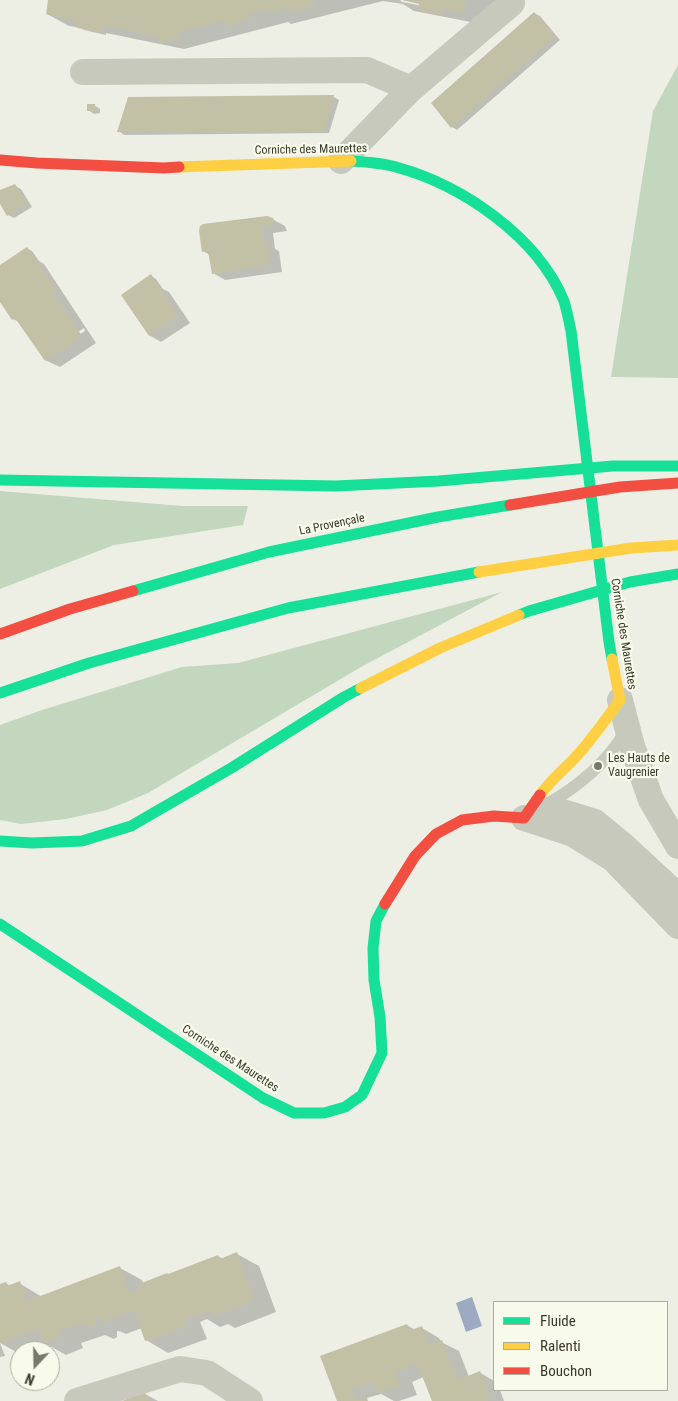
<!DOCTYPE html>
<meta charset="utf-8">
<style>
body{margin:0}
#map{position:relative;width:678px;height:1401px;overflow:hidden;background:#edefe4;font-family:"Roboto Condensed",sans-serif}
canvas{display:block}
.legend{position:absolute;left:493px;top:1301px;width:175px;height:90px;box-sizing:border-box;background:#f8fbeb;border:1px solid #acad9e;margin:0;padding:6px 9px;list-style:none;font-size:15px;color:#3a392a}
.legend li{display:flex;align-items:center;gap:10px;height:25px}
.legend b{width:25px;border:1px solid #acad9e}
.north{position:absolute;left:10px;top:1341px;width:50px;height:50px;box-sizing:border-box;background:#f8fbeb;border:1px solid #acad9e;border-radius:50%;rotate:201deg;font-size:14px;font-weight:700;line-height:20px;text-align:center;color:#3a392a}
.north::after{content:'';display:block;margin:auto;width:18px;height:22px;background:#79796b;clip-path:polygon(50% 0,100% 100%,50% 72%,0 100%)}
</style>
<div id="map">
<canvas width="678" height="1401"></canvas>
<ul class="legend">
<li><b style="height:6px;background:#16e098"></b>Fluide</li>
<li><b style="height:6px;background:#ffcf43"></b>Ralenti</li>
<li><b style="height:6px;background:#f24e42"></b>Bouchon</li>
</ul>
<div class="north">N</div>
</div>
<script>
const g = document.querySelector('canvas').getContext('2d');
g.lineJoin = 'round';
function fill(path, color) {
  g.fillStyle = color;
  g.fill(path, 'evenodd');
}
function stroke(path, color, width, dash) {
  g.strokeStyle = color;
  g.lineWidth = width;
  g.lineCap = dash ? 'butt' : 'round';
  g.setLineDash(dash || []);
  g.stroke(path);
}
function label(font, color, halo, rows, align = 'center') {
  g.font = font + ' "Roboto Condensed",sans-serif';
  g.lineWidth = 4.5;
  g.setLineDash([]);
  g.textBaseline = 'middle';
  g.strokeStyle = halo;
  g.fillStyle = color;
  for (const [text, x, y, turn = 0] of rows) {
    g.save();
    g.translate(x, y);
    g.rotate((+turn || 0) * Math.PI / 180);
    g.textAlign = isNaN(turn) ? turn : align;
    if (halo) g.strokeText(text, 0, 0);
    g.fillText(text, 0, 0);
    g.restore();
  }
}
const green = new Path2D(`
 M 678,65 L 678,378 L 611,377 L 653,111 Z
 M 0,491 L 182,506 L 248,506 L 243,525 L 114,545 L 0,589 Z
 M 502,592 L 361,667 L 148,793 L 107,810 L 66,819 L 21,824 L 0,820 L 0,725 L 42,710 L 182,667 L 238,663 Z`);
const water = new Path2D(`
 M 472,1297 L 482,1326 L 466,1332 L 456,1303 Z`);
const shadow = new Path2D(`
 M 50,0 L 400,0 L 402,2 L 423,6 L 423,4 L 404,0 L 505,0 L 486,25 L 414,11 L 403,4 L 383,1 L 291,24 L 288,22 L 184,49 L 106,33 L 106,35 L 84,30 L 81,28 L 69,26 L 47,14 Z
 M 534,13 L 540,16 L 560,40 L 457,130 L 452,127 Z
 M 334,97 L 339,100 L 329,133 L 124,135 L 119,131 L 128,99 Z
 M 94,105 L 100,109 L 100,113 L 94,114 L 88,110 Z
 M 15,186 L 21,189 L 32,207 L 14,218 L 8,215 L 0,202 L 0,191 Z
 M 272,219 L 285,226 L 287,231 L 273,233 L 275,249 L 279,251 L 282,272 L 225,280 L 213,273 L 210,255 L 203,251 Z
 M 27,248 L 32,251 L 39,261 L 44,264 L 96,343 L 60,367 L 45,360 L 19,322 L 13,319 L 0,300 L 0,266 ZM 84,328 L 85,331 L 48,355 L 48,352 Z
 M 151,276 L 156,279 L 163,289 L 169,292 L 190,323 L 161,342 L 149,335 Z
 M 237,1254 L 259,1266 L 276,1312 L 235,1328 L 228,1324 L 220,1327 L 207,1319 L 200,1322 L 207,1339 L 168,1353 L 146,1340 L 142,1328 L 126,1334 L 119,1331 L 117,1331 L 117,1337 L 114,1339 L 105,1335 L 81,1343 L 83,1348 L 66,1355 L 48,1345 L 32,1351 L 20,1351 L 20,1354 L 0,1343 L 0,1285 L 6,1283 L 10,1286 L 19,1283 L 42,1297 L 120,1268 L 142,1280 L 143,1283 L 169,1275 L 218,1256 L 223,1259 Z
 M 407,1325 L 415,1330 L 422,1328 L 439,1338 L 441,1342 L 459,1351 L 469,1377 L 479,1372 L 494,1381 L 494,1390 L 500,1390 L 504,1401 L 434,1401 L 424,1377 L 412,1382 L 417,1395 L 399,1401 L 394,1401 L 381,1394 L 367,1398 L 368,1401 L 338,1401 Z
 M 0,1343 L 5,1356 L 0,1357 Z
 M 145,1394 L 158,1401 L 125,1401 Z`);
const building = new Path2D(`
 M 48,0 L 312,0 L 314,6 L 290,12 L 289,7 L 268,12 L 268,10 L 249,14 L 250,20 L 227,26 L 226,20 L 179,32 L 180,38 L 159,43 L 157,36 L 102,25 L 101,32 L 77,28 L 78,21 L 46,14 Z
 M 402,0 L 466,0 L 464,13 L 443,9 L 442,15 L 418,10 L 419,4 Z
 M 534,12 L 555,36 L 451,128 L 431,103 Z
 M 334,95 L 324,131 L 117,132 L 128,97 Z
 M 87,104 L 95,104 L 95,111 L 87,111 Z
 M 15,184 L 28,203 L 7,216 L 0,204 L 0,190 Z
 M 267,216 L 273,218 L 276,224 L 261,226 L 264,243 L 267,243 L 270,265 L 212,274 L 208,251 L 202,252 L 199,231 L 200,226 L 203,224 Z
 M 27,247 L 56,290 L 53,293 L 82,336 L 45,361 L 15,318 L 12,320 L 0,302 L 0,265 Z
 M 151,274 L 178,316 L 149,336 L 121,295 Z
 M 237,1252 L 255,1300 L 212,1316 L 210,1310 L 183,1320 L 186,1326 L 145,1341 L 134,1310 L 103,1323 L 101,1317 L 95,1319 L 95,1325 L 91,1327 L 86,1325 L 84,1323 L 60,1330 L 62,1336 L 43,1343 L 38,1328 L 0,1343 L 0,1284 L 6,1282 L 7,1286 L 20,1281 L 27,1301 L 120,1266 L 129,1294 L 141,1289 L 139,1284 L 167,1273 L 168,1274 L 218,1255 L 220,1259 Z
 M 407,1324 L 409,1331 L 422,1326 L 429,1345 L 442,1340 L 458,1380 L 480,1371 L 490,1399 L 484,1401 L 432,1401 L 417,1363 L 395,1372 L 400,1386 L 377,1393 L 373,1381 L 351,1389 L 356,1401 L 364,1397 L 366,1401 L 337,1401 L 320,1356 Z
 M 145,1392 L 149,1401 L 122,1401 Z`);
const lane = new Path2D(`
 M 545,805 C 577,788 609,761 626,730`);
const street = new Path2D(`
 M 83,72 L 367,70 L 411,89
 M 341,161 L 411,89 L 512,3
 M 620,700 L 632,746 L 651,800 L 678,846
 M 551,811 L 556,810 L 595,822 L 623,845 L 678,896
 M 524,818 L 573,834 L 613,859 L 678,926
 M 77,1401 L 180,1369 L 207,1373 L 250,1401`);
const fast = new Path2D(`
 M 351,161 C 366,162 382,163 396,167 C 462,185 537,236 564,301 C 567,311 569,321 571,331 L 609,642 L 612,659
 M 0,480 L 336,486 L 439,481 L 613,466 L 678,466
 M 133,591 L 269,552 L 438,517 L 510,505
 M 519,615 L 529,611 L 630,582 L 678,574
 M 0,693 L 89,663 L 288,608 L 479,572
 M 0,841 L 32,843 L 82,841 L 131,826 L 233,767 L 344,697 L 361,688
 M 0,924 L 263,1098 L 294,1113 L 324,1113 L 345,1107 L 362,1095 L 382,1053 L 380,1017 L 374,980 L 373,948 L 376,921 L 385,904`);
const slow = new Path2D(`
 M 179,167 L 351,161
 M 479,572 L 631,548 L 678,545
 M 361,688 L 440,648 L 519,615
 M 540,795 C 550,781 560,773 572,761 C 590,742 605,721 620,700 L 612,659`);
const jam = new Path2D(`
 M 0,160 L 37,163 L 164,168 L 179,167
 M 510,505 L 620,487 L 678,483
 M 0,634 L 70,609 L 133,591
 M 385,904 L 415,856 L 436,834 L 462,820 L 494,816 L 524,818 L 540,795`);
const markers = [
 [598,766,5,"#79796b"]
];
const streetNames = [
 ["Corniche des Maurettes",311,150,-1],
 ["La Provençale",332,525,-12],
 ["Corniche des Maurettes",623,634,81],
 ["Corniche des Maurettes",230,1059,33]
];
const poiNames = [
 ["Les Hauts de",608,759],
 ["Vaugrenier",608,773]
];
fill(green, '#c2d7be');
fill(water, '#9eaac1');
fill(shadow, '#0003');
fill(building, '#c2c0a5');
stroke(lane, '#c7c9bc', 12);
stroke(street, '#c7c9bc', 26);
stroke(fast, '#16e098', 11);
stroke(slow, '#ffcf43', 11);
stroke(jam, '#f24e42', 11);
for (const [x, y, r, color] of markers) {
  const dot = new Path2D();
  dot.arc(x, y, r, 0, 2 * Math.PI);
  g.fillStyle = color;
  g.fill(dot);
  stroke(dot, '#f8fbeb', 2);
}
label('12px', '#3a392a', '#f8fbeb', streetNames);
label('12px', '#3a392a', '#f8fbeb', poiNames, 'left');
</script>
